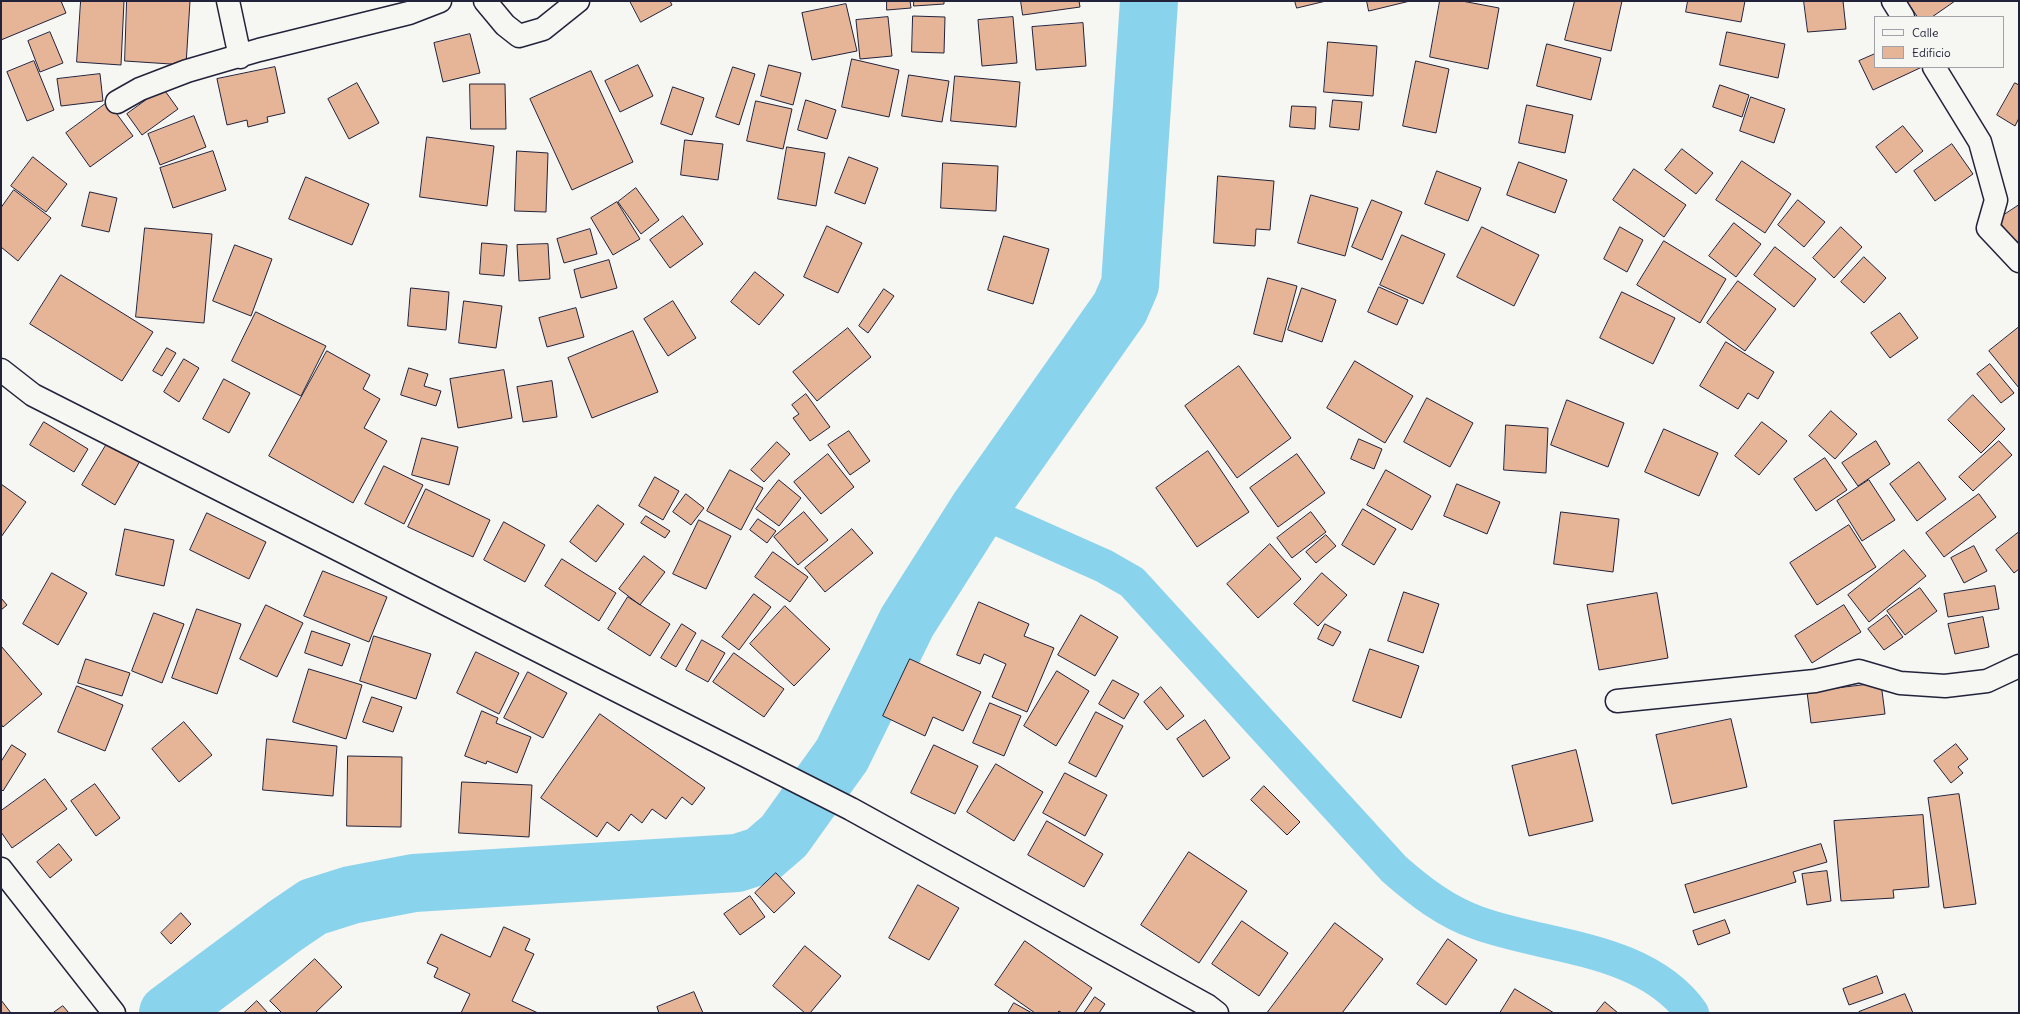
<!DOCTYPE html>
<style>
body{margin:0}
#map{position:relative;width:2020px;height:1014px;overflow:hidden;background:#f6f6f2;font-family:Delius,sans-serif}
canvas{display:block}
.frame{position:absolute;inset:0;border:2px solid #22223b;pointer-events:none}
.legend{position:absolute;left:1874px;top:16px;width:130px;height:52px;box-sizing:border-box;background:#f6f6f2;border:1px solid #a1a1a9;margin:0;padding:5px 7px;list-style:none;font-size:12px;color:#22223b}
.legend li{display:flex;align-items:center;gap:8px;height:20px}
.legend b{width:20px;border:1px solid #a1a1a9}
</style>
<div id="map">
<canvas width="2020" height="1014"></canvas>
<div class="frame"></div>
<ul class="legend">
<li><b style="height:5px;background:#f6f6f2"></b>Calle</li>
<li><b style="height:11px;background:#e6b597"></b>Edificio</li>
</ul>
</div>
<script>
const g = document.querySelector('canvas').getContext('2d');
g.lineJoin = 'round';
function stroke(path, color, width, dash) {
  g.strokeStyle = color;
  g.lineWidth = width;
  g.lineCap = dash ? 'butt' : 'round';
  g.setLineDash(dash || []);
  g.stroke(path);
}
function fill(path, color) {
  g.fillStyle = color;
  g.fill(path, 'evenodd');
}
const canal = new Path2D(`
 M 978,510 L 1104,566 L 1132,582 L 1394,869 C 1419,891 1446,912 1478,923 C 1547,948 1645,947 1692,1013`);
const river = new Path2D(`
 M 168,1013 L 285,926 L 313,907 L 351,895 L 414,883 L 737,863 L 762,855 L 784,836 L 842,755 L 907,622 L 978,510 L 1120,308 L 1130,285 L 1149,1`);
const building = new Path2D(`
 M 1,1 L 61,1 L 66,13 L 1,40 Z
 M 81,1 L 124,1 L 121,65 L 77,62 Z
 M 127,1 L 190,1 L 186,65 L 125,61 Z
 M 630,1 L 670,1 L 672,5 L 641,22 Z
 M 887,1 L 910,1 L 911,8 L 887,10 Z
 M 914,1 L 944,1 L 944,4 L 914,6 Z
 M 1021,1 L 1079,1 L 1080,7 L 1023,15 Z
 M 1295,1 L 1326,1 L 1297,8 Z
 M 1367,1 L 1410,1 L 1369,11 Z
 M 1440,1 L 1462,1 L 1499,8 L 1488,69 L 1430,57 Z
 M 1575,1 L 1622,1 L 1611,51 L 1565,40 Z
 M 1688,1 L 1745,1 L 1741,22 L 1686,12 Z
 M 1804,1 L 1843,1 L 1846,29 L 1808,32 Z
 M 1907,1 L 1955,1 L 1932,17 L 1918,17 Z
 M 846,4 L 857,51 L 812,60 L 802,13 Z
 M 913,16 L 945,17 L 944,53 L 912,52 Z
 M 888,17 L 892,56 L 860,59 L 856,20 Z
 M 1013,17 L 1017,63 L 982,66 L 978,20 Z
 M 1083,23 L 1086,66 L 1036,70 L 1032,27 Z
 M 50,32 L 63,63 L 40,72 L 28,41 Z
 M 1727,32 L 1785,44 L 1778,78 L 1720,65 Z
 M 470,34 L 480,73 L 443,82 L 434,43 Z
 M 1328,42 L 1377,46 L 1373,96 L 1324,92 Z
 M 1547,44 L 1601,58 L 1591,100 L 1537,86 Z
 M 1875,54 L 1875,67 L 1922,67 L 1873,90 L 1859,61 Z
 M 852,59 L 899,70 L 889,117 L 842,107 Z
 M 34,61 L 54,110 L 27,121 L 7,72 Z
 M 1416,61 L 1449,69 L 1436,133 L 1403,126 Z
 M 638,65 L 653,96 L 620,112 L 605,81 Z
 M 769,65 L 801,73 L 793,105 L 761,96 Z
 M 275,67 L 285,113 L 267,117 L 268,122 L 248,127 L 247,120 L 227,125 L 217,79 Z
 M 733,67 L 755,74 L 739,125 L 716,117 Z
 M 591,71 L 633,162 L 572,190 L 530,99 Z
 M 100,74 L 103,101 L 61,106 L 57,79 Z
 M 909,75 L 949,81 L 942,122 L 902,116 Z
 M 955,76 L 1020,82 L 1016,127 L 951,121 Z
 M 357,83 L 379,123 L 349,139 L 328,99 Z
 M 2015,83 L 2019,85 L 2019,118 L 2015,126 L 1997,115 Z
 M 470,84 L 505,84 L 506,129 L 471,129 Z
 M 1720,85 L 1749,95 L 1742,117 L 1713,107 Z
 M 673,87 L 704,98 L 692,135 L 661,124 Z
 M 163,88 L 178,109 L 142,135 L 127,114 Z
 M 1751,97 L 1785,109 L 1774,143 L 1740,131 Z
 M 806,100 L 836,110 L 827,139 L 798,130 Z
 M 1333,100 L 1362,102 L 1359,130 L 1330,127 Z
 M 756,101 L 792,109 L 783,149 L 747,141 Z
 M 108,102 L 133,136 L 90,167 L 66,133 Z
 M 1527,105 L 1573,115 L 1565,153 L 1519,143 Z
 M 1292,106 L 1316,107 L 1315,129 L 1290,127 Z
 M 194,116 L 206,147 L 160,165 L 148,134 Z
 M 1903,126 L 1923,151 L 1896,173 L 1876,147 Z
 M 427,137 L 494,146 L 487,206 L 420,197 Z
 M 685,140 L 723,144 L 718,180 L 681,175 Z
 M 1952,144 L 1973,174 L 1935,201 L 1914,171 Z
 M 787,147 L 825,153 L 816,206 L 778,199 Z
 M 1682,149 L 1713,173 L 1696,194 L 1665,170 Z
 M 213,151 L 226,190 L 173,208 L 160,168 Z
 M 517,151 L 548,153 L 546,212 L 515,211 Z
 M 33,157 L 67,184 L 46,212 L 11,186 Z
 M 849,157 L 878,168 L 865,204 L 835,193 Z
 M 1742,161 L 1791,194 L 1765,233 L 1716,200 Z
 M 1519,162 L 1567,180 L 1555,213 L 1507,195 Z
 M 943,163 L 998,166 L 996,211 L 941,208 Z
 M 1634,169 L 1686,205 L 1664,237 L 1613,200 Z
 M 1437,171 L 1481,188 L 1468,221 L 1425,204 Z
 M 1218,176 L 1274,181 L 1270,230 L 1256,229 L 1255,246 L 1214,243 Z
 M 306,177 L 369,204 L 352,245 L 289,219 Z
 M 636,188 L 659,220 L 641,234 L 618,202 Z
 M 14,190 L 51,218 L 18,261 L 1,247 L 1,208 Z
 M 90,192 L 117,198 L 109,232 L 82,226 Z
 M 1311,195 L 1358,208 L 1345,256 L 1298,243 Z
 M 1372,200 L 1402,212 L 1382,260 L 1352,247 Z
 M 1798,200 L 1825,222 L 1804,247 L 1778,225 Z
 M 617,202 L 640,239 L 613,255 L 591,218 Z
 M 2019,205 L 2019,251 L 1998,219 Z
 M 683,216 L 703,244 L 670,268 L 650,240 Z
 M 1734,223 L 1761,244 L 1736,277 L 1709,256 Z
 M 827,226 L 862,243 L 838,293 L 804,277 Z
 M 1482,227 L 1539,255 L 1514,306 L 1457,277 Z
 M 1620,227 L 1643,240 L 1627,272 L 1604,259 Z
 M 1841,227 L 1862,247 L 1834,278 L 1813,258 Z
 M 145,228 L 212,234 L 204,323 L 136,317 Z
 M 590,229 L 597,254 L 564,263 L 557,239 Z
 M 1402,235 L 1445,254 L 1423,304 L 1380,285 Z
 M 1004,236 L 1049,249 L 1033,304 L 988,290 Z
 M 1664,241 L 1726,279 L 1700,323 L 1637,285 Z
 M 482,243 L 507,245 L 504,276 L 480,274 Z
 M 548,244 L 550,279 L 519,281 L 517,245 Z
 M 235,245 L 272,259 L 251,316 L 213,301 Z
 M 1775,247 L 1816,279 L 1794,307 L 1754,275 Z
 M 1864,257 L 1886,278 L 1864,303 L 1841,282 Z
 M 609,260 L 617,288 L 581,298 L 574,270 Z
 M 755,272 L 784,295 L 759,325 L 731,302 Z
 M 61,275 L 153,332 L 122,381 L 30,324 Z
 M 1268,278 L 1297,286 L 1282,342 L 1254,334 Z
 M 1738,281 L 1776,309 L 1745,351 L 1707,323 Z
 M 1379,287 L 1408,300 L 1397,325 L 1368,312 Z
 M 411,288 L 449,292 L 446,330 L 408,326 Z
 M 1302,288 L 1336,300 L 1322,342 L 1288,330 Z
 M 884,289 L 894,296 L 868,333 L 859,326 Z
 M 1622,292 L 1675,318 L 1653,364 L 1600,338 Z
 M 464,301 L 502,306 L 496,348 L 459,343 Z
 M 673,301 L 696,338 L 668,356 L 644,319 Z
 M 576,308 L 584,337 L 547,347 L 539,318 Z
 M 256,312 L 326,346 L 301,396 L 232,361 Z
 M 1900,313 L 1918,338 L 1890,358 L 1871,333 Z
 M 2019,327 L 2019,388 L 1989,351 Z
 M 848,328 L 871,357 L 817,401 L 793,372 Z
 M 633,331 L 658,392 L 592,418 L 568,358 Z
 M 1726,342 L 1774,372 L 1758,399 L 1748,393 L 1738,409 L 1700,386 Z
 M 167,348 L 176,353 L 162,376 L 153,371 Z
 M 327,351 L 370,375 L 363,389 L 380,399 L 364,428 L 387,441 L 353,503 L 269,456 Z
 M 184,359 L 199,368 L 179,402 L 164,392 Z
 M 1355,361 L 1413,396 L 1385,443 L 1327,408 Z
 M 1990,364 L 2014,393 L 2001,403 L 1977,374 Z
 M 1239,366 L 1291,438 L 1237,478 L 1185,406 Z
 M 409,368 L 428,374 L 424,386 L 441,391 L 436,406 L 401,395 Z
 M 504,370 L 512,418 L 458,428 L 450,379 Z
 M 224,379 L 250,393 L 229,433 L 203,419 Z
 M 552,381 L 557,417 L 523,422 L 517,387 Z
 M 806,394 L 830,427 L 810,441 L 793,418 L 799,414 L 792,405 Z
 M 1973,395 L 2005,429 L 1981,453 L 1948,420 Z
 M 1427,398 L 1473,423 L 1450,467 L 1404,442 Z
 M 1567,400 L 1624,423 L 1608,467 L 1551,445 Z
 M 1831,411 L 1857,434 L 1835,459 L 1809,436 Z
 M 44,422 L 88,449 L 74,472 L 30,445 Z
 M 1762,422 L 1787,441 L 1759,475 L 1735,456 Z
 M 1506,425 L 1548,428 L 1546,473 L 1504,470 Z
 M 1664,429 L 1718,453 L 1699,496 L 1645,472 Z
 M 849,431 L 870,461 L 850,475 L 828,445 Z
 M 422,438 L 458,447 L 449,485 L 412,475 Z
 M 1359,439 L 1382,449 L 1374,469 L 1351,459 Z
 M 1876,441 L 1890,464 L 1858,486 L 1842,463 Z
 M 1999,441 L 2012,455 L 1973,491 L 1959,477 Z
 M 108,442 L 140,461 L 115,505 L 82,485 Z
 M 777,442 L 790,454 L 764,482 L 751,470 Z
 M 1208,451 L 1249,512 L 1197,547 L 1156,488 Z
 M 828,454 L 854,487 L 821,514 L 794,482 Z
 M 1297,454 L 1325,493 L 1278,527 L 1250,488 Z
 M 1825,458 L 1847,490 L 1816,511 L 1794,479 Z
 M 1919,462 L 1946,499 L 1917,521 L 1890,484 Z
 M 384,466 L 423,485 L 404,524 L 365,504 Z
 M 730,470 L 763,488 L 741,530 L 707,511 Z
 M 1386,470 L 1431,496 L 1412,530 L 1367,505 Z
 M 655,477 L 679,491 L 663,520 L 639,506 Z
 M 779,480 L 801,498 L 779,526 L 756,509 Z
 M 1869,480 L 1895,520 L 1862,541 L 1837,501 Z
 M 1,484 L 26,502 L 1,537 Z
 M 1457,484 L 1500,502 L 1487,534 L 1444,516 Z
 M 426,489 L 490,520 L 473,557 L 408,527 Z
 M 686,494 L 704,508 L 691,525 L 673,512 Z
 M 1979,494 L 1996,517 L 1944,557 L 1926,533 Z
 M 598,505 L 624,524 L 596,562 L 570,542 Z
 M 1363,509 L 1396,529 L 1374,565 L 1342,545 Z
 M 804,512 L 828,540 L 798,565 L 774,537 Z
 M 1311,512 L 1326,532 L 1292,558 L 1277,538 Z
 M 1561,512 L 1619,519 L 1613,572 L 1554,564 Z
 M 207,513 L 266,542 L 249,579 L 190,550 Z
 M 646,516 L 670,531 L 665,538 L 641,523 Z
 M 758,519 L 776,531 L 767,543 L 750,530 Z
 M 699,520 L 731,536 L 706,589 L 673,574 Z
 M 504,522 L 545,545 L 525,582 L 484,560 Z
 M 1849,525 L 1876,567 L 1817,605 L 1790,563 Z
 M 125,529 L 174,540 L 164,586 L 116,575 Z
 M 852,529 L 873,553 L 825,592 L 805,568 Z
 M 2019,532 L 2019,569 L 2014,573 L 1996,550 Z
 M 1326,535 L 1336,546 L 1316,563 L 1306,552 Z
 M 1270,544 L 1301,579 L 1258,618 L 1227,584 Z
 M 1974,546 L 1987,571 L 1964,583 L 1951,558 Z
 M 1904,550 L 1926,576 L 1869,622 L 1848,595 Z
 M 773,552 L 808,577 L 790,602 L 755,577 Z
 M 644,556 L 665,572 L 640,605 L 619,589 Z
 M 562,559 L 616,593 L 599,621 L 545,586 Z
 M 323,571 L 387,597 L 369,642 L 304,616 Z
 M 52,573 L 87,593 L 58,645 L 23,624 Z
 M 1322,573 L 1347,595 L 1318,626 L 1294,604 Z
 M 1995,586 L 1999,609 L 1948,617 L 1944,594 Z
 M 1920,588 L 1937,611 L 1905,635 L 1887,611 Z
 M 1404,592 L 1439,604 L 1423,653 L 1388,641 Z
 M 1657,593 L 1668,658 L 1599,670 L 1587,605 Z
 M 754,594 L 771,607 L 739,650 L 722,637 Z
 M 628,597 L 670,624 L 650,656 L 608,629 Z
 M 1,598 L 7,605 L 1,610 Z
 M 979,602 L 1029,624 L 1024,636 L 1054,648 L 1027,712 L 992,697 L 1006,664 L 984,654 L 980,664 L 957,655 Z
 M 266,605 L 303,623 L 277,677 L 240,659 Z
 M 1844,605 L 1861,632 L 1812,663 L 1795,636 Z
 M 785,606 L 830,649 L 794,686 L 750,644 Z
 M 197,609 L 241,624 L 217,694 L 172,678 Z
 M 154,613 L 184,624 L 162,683 L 132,671 Z
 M 1081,615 L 1118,637 L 1095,676 L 1058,655 Z
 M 1887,615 L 1903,637 L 1884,650 L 1868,629 Z
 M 1983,617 L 1989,647 L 1955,654 L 1948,624 Z
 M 682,624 L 696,633 L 676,667 L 661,658 Z
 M 1325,624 L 1341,632 L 1333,646 L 1318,639 Z
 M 312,631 L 350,644 L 342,666 L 305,653 Z
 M 374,636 L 431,654 L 416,699 L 360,681 Z
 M 702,640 L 725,653 L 708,682 L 686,670 Z
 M 1,646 L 42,694 L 3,727 L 1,724 Z
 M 1370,649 L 1419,666 L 1401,718 L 1353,701 Z
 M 476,652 L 519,673 L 499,714 L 457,693 Z
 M 734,653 L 784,689 L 764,717 L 713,682 Z
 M 86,659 L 130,673 L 122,696 L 78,683 Z
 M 910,659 L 981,692 L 963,731 L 933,717 L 925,736 L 883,716 Z
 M 309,669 L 362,685 L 346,739 L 293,722 Z
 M 1057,671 L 1089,691 L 1056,746 L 1024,726 Z
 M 528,672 L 567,693 L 543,738 L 504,718 Z
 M 1113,680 L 1139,694 L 1124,719 L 1099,704 Z
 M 1881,683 L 1885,714 L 1811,723 L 1807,692 Z
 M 77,686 L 123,705 L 105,751 L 58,732 Z
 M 1161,687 L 1184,716 L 1167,730 L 1144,702 Z
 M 372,697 L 402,707 L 393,732 L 363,722 Z
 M 990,703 L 1021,716 L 1004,756 L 973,743 Z
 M 482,711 L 498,718 L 496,723 L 531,737 L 517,773 L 487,761 L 486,764 L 465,756 Z
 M 1096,712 L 1123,726 L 1096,777 L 1069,763 Z
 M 600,714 L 705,788 L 692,805 L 682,797 L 666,819 L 652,809 L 642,823 L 631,814 L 619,831 L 607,822 L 597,837 L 541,798 Z
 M 1731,719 L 1747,787 L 1672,804 L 1656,735 Z
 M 1205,720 L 1230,758 L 1203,777 L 1177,739 Z
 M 184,722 L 212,755 L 179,782 L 152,749 Z
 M 267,739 L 337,746 L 333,796 L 263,790 Z
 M 1956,744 L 1968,759 L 1958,767 L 1963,773 L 1951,783 L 1934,761 Z
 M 12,745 L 26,754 L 3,791 L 1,789 L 1,762 Z
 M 934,745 L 978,766 L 955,814 L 911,793 Z
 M 1576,750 L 1593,821 L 1529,836 L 1512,766 Z
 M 348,756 L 402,757 L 401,827 L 347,826 Z
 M 996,764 L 1043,792 L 1014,841 L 967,812 Z
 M 1065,773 L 1107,795 L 1085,836 L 1043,813 Z
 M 45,779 L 67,809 L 12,848 L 1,832 L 1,811 Z
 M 462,782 L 532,785 L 529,837 L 459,833 Z
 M 95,784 L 120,818 L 96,836 L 71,801 Z
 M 1264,786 L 1300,822 L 1287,835 L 1251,800 Z
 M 1959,794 L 1976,904 L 1944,908 L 1928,798 Z
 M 1923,815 L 1929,887 L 1893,890 L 1894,898 L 1841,901 L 1834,821 Z
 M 1047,821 L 1103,854 L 1084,887 L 1028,855 Z
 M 59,844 L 72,860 L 50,878 L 37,862 Z
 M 1821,844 L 1827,862 L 1793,872 L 1796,882 L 1694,913 L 1685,885 Z
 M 1189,852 L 1247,891 L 1199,963 L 1141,925 Z
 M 1827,871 L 1831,901 L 1807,905 L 1802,874 Z
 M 776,873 L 795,893 L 774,913 L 755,893 Z
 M 918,885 L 959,908 L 929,960 L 889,938 Z
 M 750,896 L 765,917 L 740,935 L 724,914 Z
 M 181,913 L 191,924 L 171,944 L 161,933 Z
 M 1725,920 L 1730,933 L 1698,945 L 1693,931 Z
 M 1242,921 L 1288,953 L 1259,996 L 1212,964 Z
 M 1335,923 L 1383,959 L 1342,1013 L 1270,1013 L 1268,1012 Z
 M 504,927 L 530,939 L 525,950 L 534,954 L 512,1001 L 538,1013 L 461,1013 L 470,994 L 434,977 L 438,968 L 427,963 L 441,934 L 490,957 Z
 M 1448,939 L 1477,960 L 1446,1005 L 1417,984 Z
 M 1025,941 L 1092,988 L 1075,1013 L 1062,1013 L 1059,1011 L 1057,1013 L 1035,1013 L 995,985 Z
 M 805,946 L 841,976 L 810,1013 L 805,1013 L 773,986 Z
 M 315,959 L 342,987 L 315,1013 L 282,1013 L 270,1001 Z
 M 1877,976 L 1883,993 L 1849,1005 L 1843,989 Z
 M 1515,989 L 1554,1013 L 1500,1013 Z
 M 694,992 L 703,1013 L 659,1013 L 657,1007 Z
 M 1905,994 L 1913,1013 L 1859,1013 L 1859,1012 Z
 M 1095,997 L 1105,1004 L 1099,1013 L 1084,1013 Z
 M 1,1000 L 11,1013 L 1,1013 Z
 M 257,1001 L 268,1013 L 244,1013 Z
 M 1605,1002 L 1618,1013 L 1596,1013 Z
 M 1014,1003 L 1032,1013 L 1008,1013 Z
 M 63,1006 L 69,1013 L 53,1013 Z`);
const street = new Path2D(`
 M 228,1 L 240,57
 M 485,1 L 505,25 L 519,36 L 543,29 L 578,1
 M 1893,1 L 1903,17
 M 1934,67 L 1980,142 L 1996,200 L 1988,228 L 2019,261
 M 117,102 L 140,89 L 187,71 L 259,50 L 409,13 L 440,1
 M 1617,701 L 1815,681 L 1859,671 L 1900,683 L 1945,686 L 1987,681 L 2019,666
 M 1,869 L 114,1013`);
const secondary = new Path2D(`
 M 1,370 L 33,395 L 851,809 L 1208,1006 L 1217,1013`);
stroke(canal, '#8ad3ec', 34);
stroke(river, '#8ad3ec', 58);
fill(building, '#e6b597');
stroke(building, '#22223b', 1);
stroke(street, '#22223b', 25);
stroke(secondary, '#22223b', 25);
stroke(street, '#f6f6f2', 22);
stroke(secondary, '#f6f6f2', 22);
</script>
